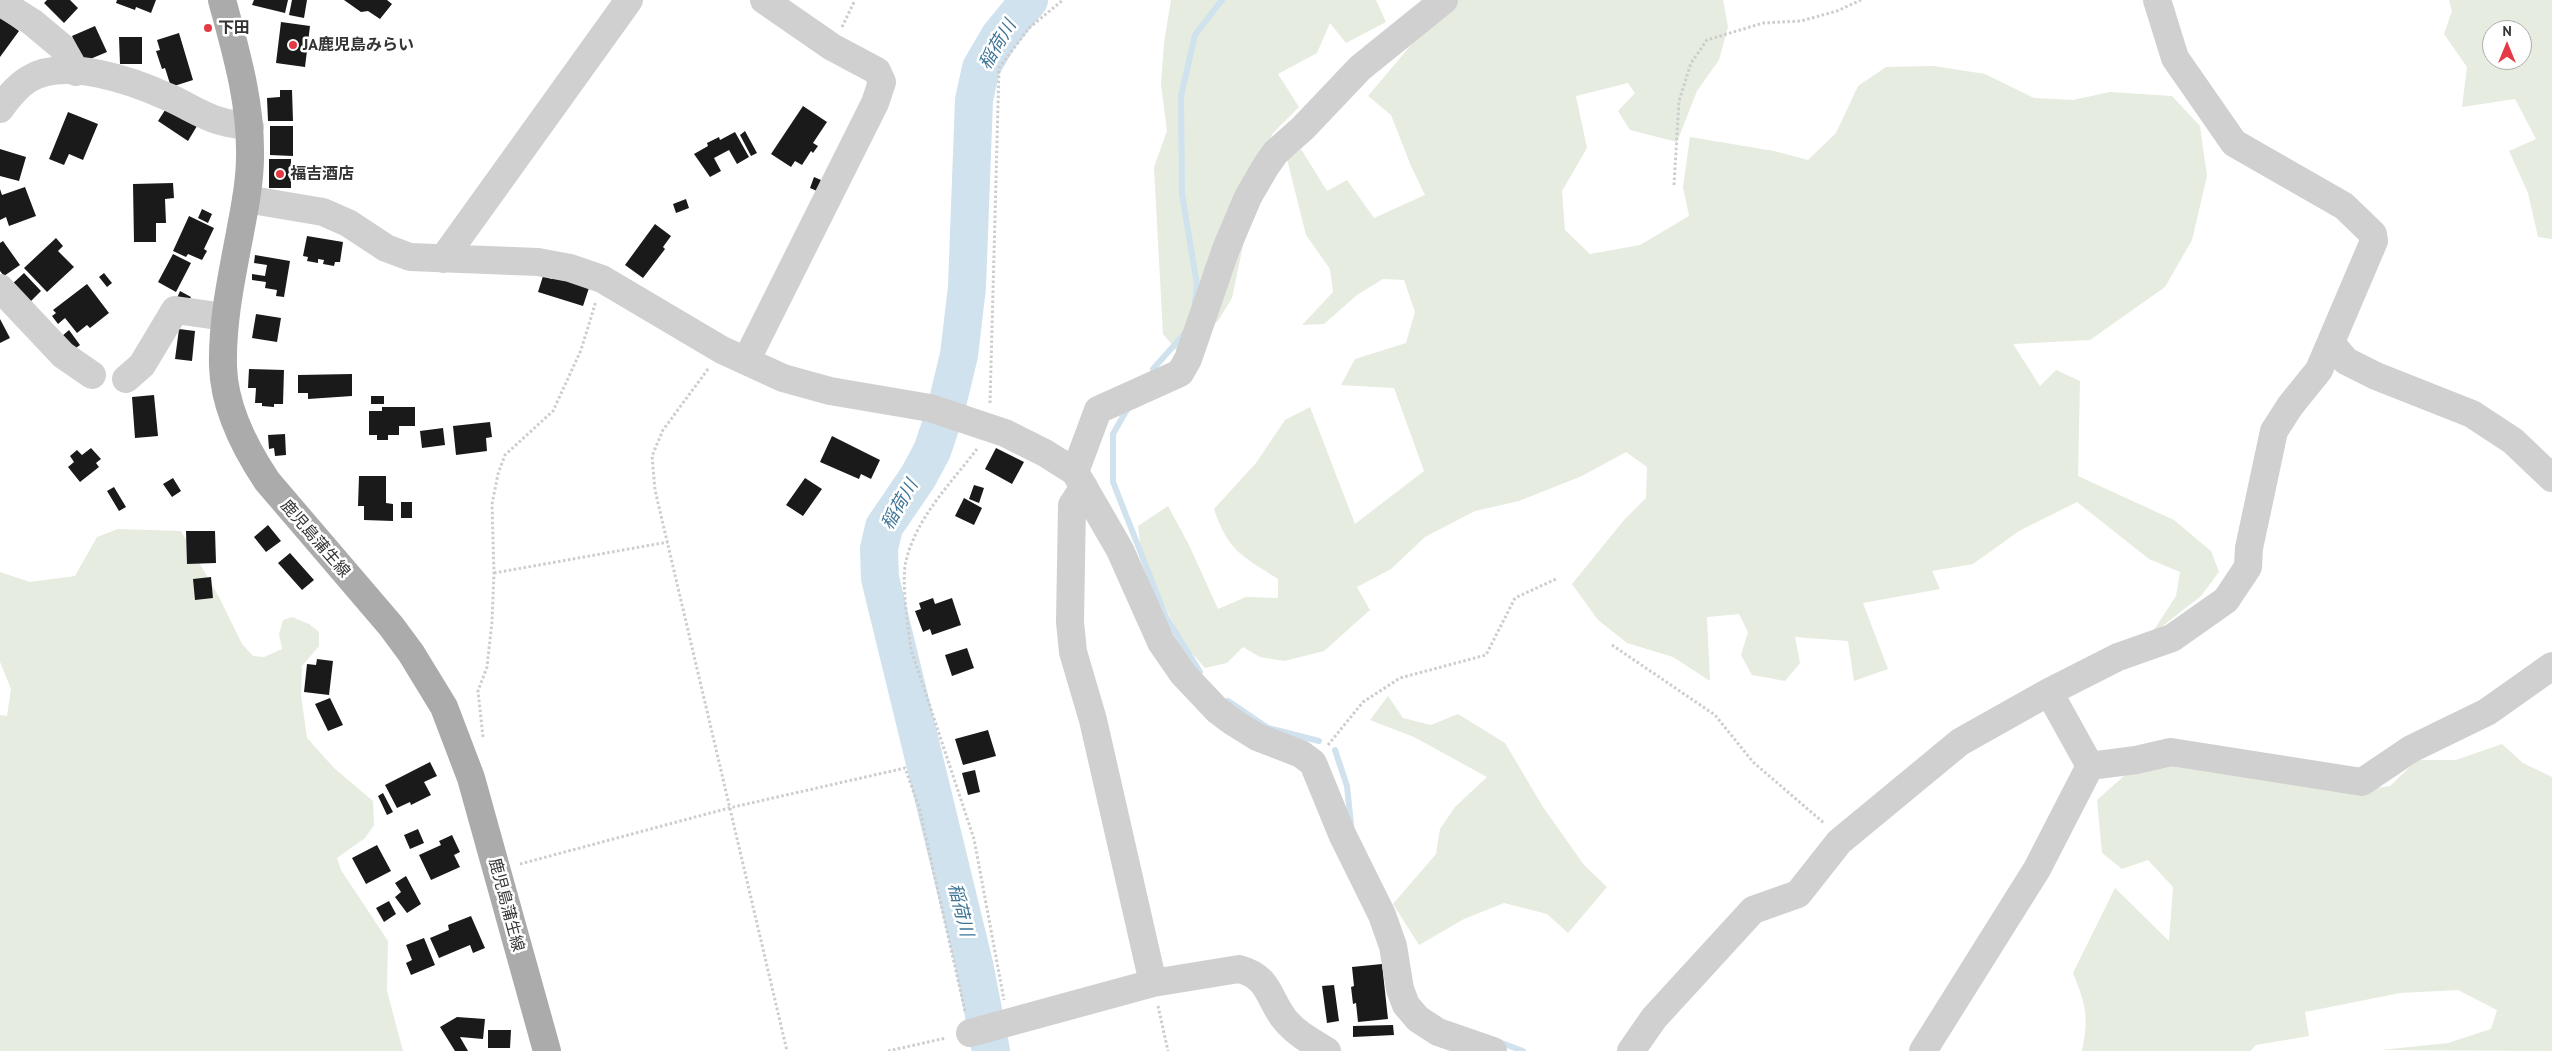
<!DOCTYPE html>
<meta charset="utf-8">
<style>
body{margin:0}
#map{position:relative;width:2552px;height:1051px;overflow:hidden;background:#fff;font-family:"PT Sans",sans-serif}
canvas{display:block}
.north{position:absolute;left:2482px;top:20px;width:50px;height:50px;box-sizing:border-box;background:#fff;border:1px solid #adadad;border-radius:50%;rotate:0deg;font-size:14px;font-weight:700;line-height:20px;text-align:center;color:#333}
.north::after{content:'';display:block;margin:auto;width:18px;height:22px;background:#e63946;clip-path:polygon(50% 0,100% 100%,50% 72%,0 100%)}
</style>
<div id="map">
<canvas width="2552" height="1051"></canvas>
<div class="north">N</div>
</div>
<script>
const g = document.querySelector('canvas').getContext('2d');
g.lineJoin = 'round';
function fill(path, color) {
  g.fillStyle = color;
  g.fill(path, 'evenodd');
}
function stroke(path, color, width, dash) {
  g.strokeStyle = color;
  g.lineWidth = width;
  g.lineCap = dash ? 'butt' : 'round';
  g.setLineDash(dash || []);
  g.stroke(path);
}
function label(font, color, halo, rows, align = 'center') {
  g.font = font + ' "PT Sans","Noto Sans JP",sans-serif';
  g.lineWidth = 5;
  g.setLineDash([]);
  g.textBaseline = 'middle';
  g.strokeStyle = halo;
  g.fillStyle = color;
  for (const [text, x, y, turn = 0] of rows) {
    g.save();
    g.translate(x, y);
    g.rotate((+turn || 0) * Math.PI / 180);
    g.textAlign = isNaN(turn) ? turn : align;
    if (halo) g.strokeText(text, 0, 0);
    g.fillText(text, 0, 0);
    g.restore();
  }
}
const green = new Path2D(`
 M 1171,0 L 1376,0 L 1386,22 L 1346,43 L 1330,23 L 1317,53 L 1278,74 L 1299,107 L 1272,134 L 1244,241 L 1232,298 L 1218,321 L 1177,351 L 1163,334 L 1154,167 L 1167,131 L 1161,84 L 1164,43 Z
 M 1455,0 L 1723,0 L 1728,27 L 1719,60 L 1697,91 L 1677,142 L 1630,130 L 1618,111 L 1635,93 L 1628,83 L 1576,96 L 1587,148 L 1562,191 L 1565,230 L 1590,254 L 1640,245 L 1689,216 L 1683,187 L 1690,137 L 1774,151 L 1808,160 L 1836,133 L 1858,86 L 1886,67 L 1934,66 L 1985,74 L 2034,98 L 2073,100 L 2110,92 L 2172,96 L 2200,126 L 2207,176 L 2192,240 L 2165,287 L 2090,340 L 2013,344 L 2040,386 L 2056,370 L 2080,381 L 2078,476 L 2174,520 L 2211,551 L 2219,572 L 2201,596 L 2150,636 L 2176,596 L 2180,572 L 2149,559 L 2077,502 L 2019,531 L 1973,564 L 1932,571 L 1940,589 L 1863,603 L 1888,669 L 1854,681 L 1848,641 L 1795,637 L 1800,663 L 1785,681 L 1752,675 L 1741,655 L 1748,632 L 1739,614 L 1707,617 L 1710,681 L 1673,657 L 1627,643 L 1598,620 L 1572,584 L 1624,520 L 1646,498 L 1647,467 L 1626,452 L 1582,476 L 1519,501 L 1475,511 L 1425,537 L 1391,569 L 1357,587 L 1370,610 L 1324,651 L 1284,661 L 1260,657 L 1243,647 L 1227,663 L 1205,668 L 1183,643 L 1142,560 L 1138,526 L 1168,506 L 1189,545 L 1218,609 L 1246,597 L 1278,598 L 1278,579 C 1242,556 1228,551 1214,509 L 1256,463 L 1285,420 L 1310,407 L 1355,524 L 1424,471 L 1394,388 L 1341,385 L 1355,359 L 1406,343 L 1415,312 L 1404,280 L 1383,279 L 1357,295 L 1324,324 L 1302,325 L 1333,292 L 1330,269 L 1306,235 L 1287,159 L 1301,149 L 1327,191 L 1347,180 L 1374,218 L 1425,195 L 1411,166 L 1391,115 L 1368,96 L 1443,7 Z
 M 2449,0 L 2552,0 L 2552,239 L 2538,237 L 2528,193 L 2509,151 L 2536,139 L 2515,99 L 2462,107 L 2467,67 L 2444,34 L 2452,11 ZM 2492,30 L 2522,30 L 2522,60 L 2492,60 Z
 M 118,529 L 181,531 L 219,597 L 242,644 L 253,656 L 264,657 L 282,649 L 279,634 L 283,620 L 292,617 L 309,624 L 319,632 L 319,646 L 302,666 L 301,695 L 307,738 L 334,768 L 373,801 L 374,825 L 365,838 L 337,858 L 341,870 L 388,941 L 387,991 L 403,1051 L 0,1051 L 0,715 L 7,716 L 11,689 L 0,662 L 0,572 L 30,582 L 75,576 L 97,537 Z
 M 1388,696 L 1403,718 L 1431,725 L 1458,714 L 1505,743 L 1543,807 L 1584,865 L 1607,887 L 1568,933 L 1547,914 L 1504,903 L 1464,919 L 1419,945 L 1393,904 L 1436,854 L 1440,829 L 1455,807 L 1487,777 L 1414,737 L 1370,720 Z
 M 2502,744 L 2523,763 L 2552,777 L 2552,1051 L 2381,1050 L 2448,1043 L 2491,1029 L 2497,1010 L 2458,990 L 2400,993 L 2305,1012 L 2309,1036 L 2256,1045 L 2250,1051 L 2082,1051 C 2089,1017 2086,1005 2073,973 L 2115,888 L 2169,941 L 2173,887 L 2148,860 L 2122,869 L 2102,853 L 2097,800 L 2125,775 L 2164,760 L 2355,791 L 2390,786 L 2417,760 L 2456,760 Z`);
const stream = new Path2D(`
 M 1195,302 L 1197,285 L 1182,194 L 1181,96 L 1195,35 L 1222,0
 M 1153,369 L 1186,332
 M 1129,406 L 1113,434 L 1113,482 L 1166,617 L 1200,672
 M 1228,701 L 1268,728 L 1319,741
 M 1335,750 L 1347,786 L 1351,824
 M 1499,1042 L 1523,1051`);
const river = new Path2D(`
 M 991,1051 L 974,964 L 880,578 L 879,549 L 884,527 L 918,477 L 932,451 L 945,413 L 959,355 L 967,287 L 974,100 L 981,68 L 999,37 L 1029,0`);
const building = new Path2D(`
 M 47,0 L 70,0 L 78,8 L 64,23 L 44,3 Z
 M 117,0 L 156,0 L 151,13 L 136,7 L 135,10 L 116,3 Z
 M 254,0 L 288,0 L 285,13 L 252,5 Z
 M 292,0 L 307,0 L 304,18 L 289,15 Z
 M 344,0 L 387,0 L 392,4 L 380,19 L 368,11 L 361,12 Z
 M 0,17 L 19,31 L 0,57 Z
 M 281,22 L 310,26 L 305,67 L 276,63 Z
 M 95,26 L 107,52 L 83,62 L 72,36 Z
 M 179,33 L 193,80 L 171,87 L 165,68 L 162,69 L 156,51 L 160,50 L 157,40 Z
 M 119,37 L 142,37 L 142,64 L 120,64 Z
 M 280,90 L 292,90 L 293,121 L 268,121 L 267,98 L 280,97 Z
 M 803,106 L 827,122 L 813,143 L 818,146 L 813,153 L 811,151 L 802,165 L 795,161 L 791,167 L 771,154 Z
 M 167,107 L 197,126 L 188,141 L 158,121 Z
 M 68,112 L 98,124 L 83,160 L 69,154 L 64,165 L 49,159 Z
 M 270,126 L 293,126 L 293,156 L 270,155 Z
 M 745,131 L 757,153 L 751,156 L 740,135 Z
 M 735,132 L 749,157 L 737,164 L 729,150 L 714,158 L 721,171 L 710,177 L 694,154 L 708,146 L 707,143 L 719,137 L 720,140 Z
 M 0,149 L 26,157 L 19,181 L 0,176 Z
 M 269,159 L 291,159 L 291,188 L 269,188 Z
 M 814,177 L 821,180 L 817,191 L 810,188 Z
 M 173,183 L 174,198 L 165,199 L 166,223 L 156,223 L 156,242 L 134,242 L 133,184 Z
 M 25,187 L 36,216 L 9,226 L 6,217 L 0,220 L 0,189 L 2,195 Z
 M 686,199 L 689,208 L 676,213 L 673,204 Z
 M 202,209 L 212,214 L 208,223 L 198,218 Z
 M 189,216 L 214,228 L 204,249 L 207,251 L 202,260 L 188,254 L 186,257 L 173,251 Z
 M 655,224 L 671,236 L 663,247 L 665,249 L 643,278 L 625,265 Z
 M 307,236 L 343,242 L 340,262 L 335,262 L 334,266 L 323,264 L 324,260 L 318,259 L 318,263 L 307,261 L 308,257 L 303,256 Z
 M 56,238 L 63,246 L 58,251 L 74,267 L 47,292 L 24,268 Z
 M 3,241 L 20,265 L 4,276 L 0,271 L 0,243 Z
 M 173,254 L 191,263 L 176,292 L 158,282 Z
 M 255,255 L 290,261 L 284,297 L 276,296 L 277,290 L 265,288 L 266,282 L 252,280 L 252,274 L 265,276 L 267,265 L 254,263 Z
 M 24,273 L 41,291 L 28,304 L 10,286 Z
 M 104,273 L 112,283 L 107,287 L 99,277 Z
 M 543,276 L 552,279 L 552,276 L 589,288 L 583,306 L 538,292 Z
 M 87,284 L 109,313 L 90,328 L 87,325 L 77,333 L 65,318 L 58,324 L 52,316 L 56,313 L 53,310 Z
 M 180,291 L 191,297 L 187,304 L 177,298 Z
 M 256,314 L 281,318 L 277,342 L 252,338 Z
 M 0,319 L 10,338 L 0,343 Z
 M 179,329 L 195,331 L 192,361 L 175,359 Z
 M 69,330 L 80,345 L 72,351 L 61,337 Z
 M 249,369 L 284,370 L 283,404 L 274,404 L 274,407 L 262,406 L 262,403 L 255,403 L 256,388 L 248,388 Z
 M 352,374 L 352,396 L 308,399 L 308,393 L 298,393 L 298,375 Z
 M 154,395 L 158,436 L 135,438 L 132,397 Z
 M 371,396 L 384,396 L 384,404 L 371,404 Z
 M 382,407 L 415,407 L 415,426 L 399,426 L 399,435 L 388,435 L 388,440 L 377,440 L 377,435 L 369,435 L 369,411 L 382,411 Z
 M 490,422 L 492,437 L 486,438 L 487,451 L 456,455 L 453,426 Z
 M 443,428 L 445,445 L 422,448 L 420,431 Z
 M 285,434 L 286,455 L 275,456 L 274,448 L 269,449 L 268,435 Z
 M 832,436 L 880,460 L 871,479 L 861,474 L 859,479 L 820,462 Z
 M 91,448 L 101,459 L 96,463 L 99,467 L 80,482 L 68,467 L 74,462 L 70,456 L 77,450 L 82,455 Z
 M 996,448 L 1024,462 L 1012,484 L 985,469 Z
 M 359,476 L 386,476 L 386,503 L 393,504 L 393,521 L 364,520 L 364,506 L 358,506 Z
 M 173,478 L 181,491 L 172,497 L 163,484 Z
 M 805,478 L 822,489 L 803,516 L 786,505 Z
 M 974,485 L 984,488 L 979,503 L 969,499 Z
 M 114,487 L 126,507 L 119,511 L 107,491 Z
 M 964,498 L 982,508 L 974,525 L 955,516 Z
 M 401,502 L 412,502 L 412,518 L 401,518 Z
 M 268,525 L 281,541 L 266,552 L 254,537 Z
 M 186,531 L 215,531 L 216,563 L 187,564 Z
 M 290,553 L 314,580 L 302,590 L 278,563 Z
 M 211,577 L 213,598 L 195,600 L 193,579 Z
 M 933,598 L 935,604 L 952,598 L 961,625 L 932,635 L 930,629 L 923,632 L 915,611 L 921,609 L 919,603 Z
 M 967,648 L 974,668 L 952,676 L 945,655 Z
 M 317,659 L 333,661 L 329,695 L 304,692 L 307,664 L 316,665 Z
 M 330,698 L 343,725 L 328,731 L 315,704 Z
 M 988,730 L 996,756 L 963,765 L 955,739 Z
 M 430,762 L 437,776 L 424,782 L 431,795 L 411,805 L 410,802 L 397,808 L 385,785 Z
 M 975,770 L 980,792 L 968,795 L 962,773 Z
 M 383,793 L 393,812 L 387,815 L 378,796 Z
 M 418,829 L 424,843 L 410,849 L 404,835 Z
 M 452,835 L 460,852 L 454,855 L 460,867 L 431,880 L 419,855 L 441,845 L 439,841 Z
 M 377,845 L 391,871 L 366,884 L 352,858 Z
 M 406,876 L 421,904 L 407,913 L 395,897 L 401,892 L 395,883 Z
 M 389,901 L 396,914 L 384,922 L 376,908 Z
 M 471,916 L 485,948 L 473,953 L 470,945 L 439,958 L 430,938 L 449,930 L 448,925 Z
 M 424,938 L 435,965 L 411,975 L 406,963 L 412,960 L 406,945 Z
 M 1382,964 L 1388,1019 L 1358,1022 L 1356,1003 L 1353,1004 L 1351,987 L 1354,986 L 1352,967 Z
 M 1334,985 L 1339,1021 L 1327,1023 L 1322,986 Z
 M 457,1017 L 485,1019 L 483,1039 L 460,1037 L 468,1051 L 455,1051 L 440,1027 Z
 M 1393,1025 L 1394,1035 L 1353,1037 L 1353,1026 Z
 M 488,1030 L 511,1030 L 510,1048 L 488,1048 Z`);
const path = new Path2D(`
 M 842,27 L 855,0
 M 1674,185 L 1679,101 L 1691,63 L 1707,40 L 1763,23 L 1801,21 L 1837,11 L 1861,0
 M 708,369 L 663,430 L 652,456 L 655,490 L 787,1051
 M 990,403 L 999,68 L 1029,28 L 1063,0
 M 977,449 C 951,483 916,518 906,561 C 901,581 908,628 911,649 L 974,839 L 1004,1000
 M 494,573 L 668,542
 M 1612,645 L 1715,715 L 1753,762 L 1825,824
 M 483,737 L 478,691 L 487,667 L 492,622 L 494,573 L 492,504 L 498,474 L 505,455 L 553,411 L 581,350 L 596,301
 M 1328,745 L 1363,702 L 1400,678 L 1486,655 L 1515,598 L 1556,579
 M 520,864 L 729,808 L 905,768 L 919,807 L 965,1011
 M 1158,1006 L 1168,1051
 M 888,1051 L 946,1038`);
const minor = new Path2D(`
 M 0,2 L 32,22 L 62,47 L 76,72
 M 0,109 C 8,98 17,86 29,79 C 65,57 133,81 168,97 C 185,104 202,116 220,121 C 230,124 240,125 250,127
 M 246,199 L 323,212 L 348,223 L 386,248 L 410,257 L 538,262 L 570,268 L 602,279 L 722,350 L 783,378 L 830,391 L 930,408 L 1005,433 L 1045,453 L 1075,472 L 1120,550 L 1161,642 L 1183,674 L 1217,710 L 1233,722 L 1257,737 L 1301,754 L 1313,763 L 1342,834 L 1382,915 L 1393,946 L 1400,989 L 1406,1005 L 1418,1019 L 1438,1032 L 1493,1051
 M 443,259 L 629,0
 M 0,288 L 63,355 L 92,375
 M 2331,343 L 2346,361 L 2376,376 L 2472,414 L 2513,441 L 2552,478
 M 746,361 L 875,103 L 882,82 L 877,71 L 832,47 L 764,0
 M 126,379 L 142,365 L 175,310 L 225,317
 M 1075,472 L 1098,410 L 1180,373 L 1188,359 L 1226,249 L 1248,197 L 1266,166 L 1276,152 L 1303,128 L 1360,68 L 1444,0
 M 1084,487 L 1072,505 L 1070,622 L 1073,652 L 1093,720 L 1153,983
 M 2090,766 L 2136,760 L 2171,752 L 2362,782 L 2411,749 L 2487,712 L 2552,666
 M 970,1033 L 1153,983 L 1239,969 C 1271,977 1268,1000 1286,1021 C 1297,1034 1312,1042 1327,1051
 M 1631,1051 L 1654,1018 L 1753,910 L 1798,894 L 1839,842 L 1960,742 L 2049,692 L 2118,657 L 2172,638 L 2226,600 L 2248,567 L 2249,548 L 2274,431 L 2290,406 L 2319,370 L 2374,241 L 2373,234 L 2344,206 L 2234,143 L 2175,58 L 2157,0
 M 1923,1051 L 2037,869 L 2090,766 L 2049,692`);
const major = new Path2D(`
 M 222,0 C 236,52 251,102 250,156 C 250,183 244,211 239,238 C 231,280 222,323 223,366 C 224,407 245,448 267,481 L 391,626 L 411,653 L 444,707 L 471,778 L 547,1051`);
const markers = [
 [208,28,5,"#e63946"],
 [293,45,5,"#e63946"],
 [280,174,5,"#e63946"]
];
const poiNames = [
 ["下田",218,28],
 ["JA鹿児島みらい",303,45],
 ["福吉酒店",290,174]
];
const streetNames = [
 ["鹿児島蒲生線",315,539,49],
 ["鹿児島蒲生線",506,905,75]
];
const waterNames = [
 ["稲荷川",998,45,-59],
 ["稲荷川",900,505,-60],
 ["稲荷川",960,910,76]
];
fill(green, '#e6ecdf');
stroke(stream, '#cfe2ee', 6);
stroke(river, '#cfe2ee', 38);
fill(building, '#1a1a1a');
stroke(path, '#cdcdcd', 3, [2.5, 2.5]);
stroke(minor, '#d0d0d0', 28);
stroke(major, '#ababab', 28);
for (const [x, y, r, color] of markers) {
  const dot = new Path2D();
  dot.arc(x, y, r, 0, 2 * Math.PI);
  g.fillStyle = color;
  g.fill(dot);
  stroke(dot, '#fff', 2);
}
label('bold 16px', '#333', '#fff', poiNames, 'left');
label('16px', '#333', '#fff', streetNames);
label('italic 18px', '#3f7597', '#fff', waterNames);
</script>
